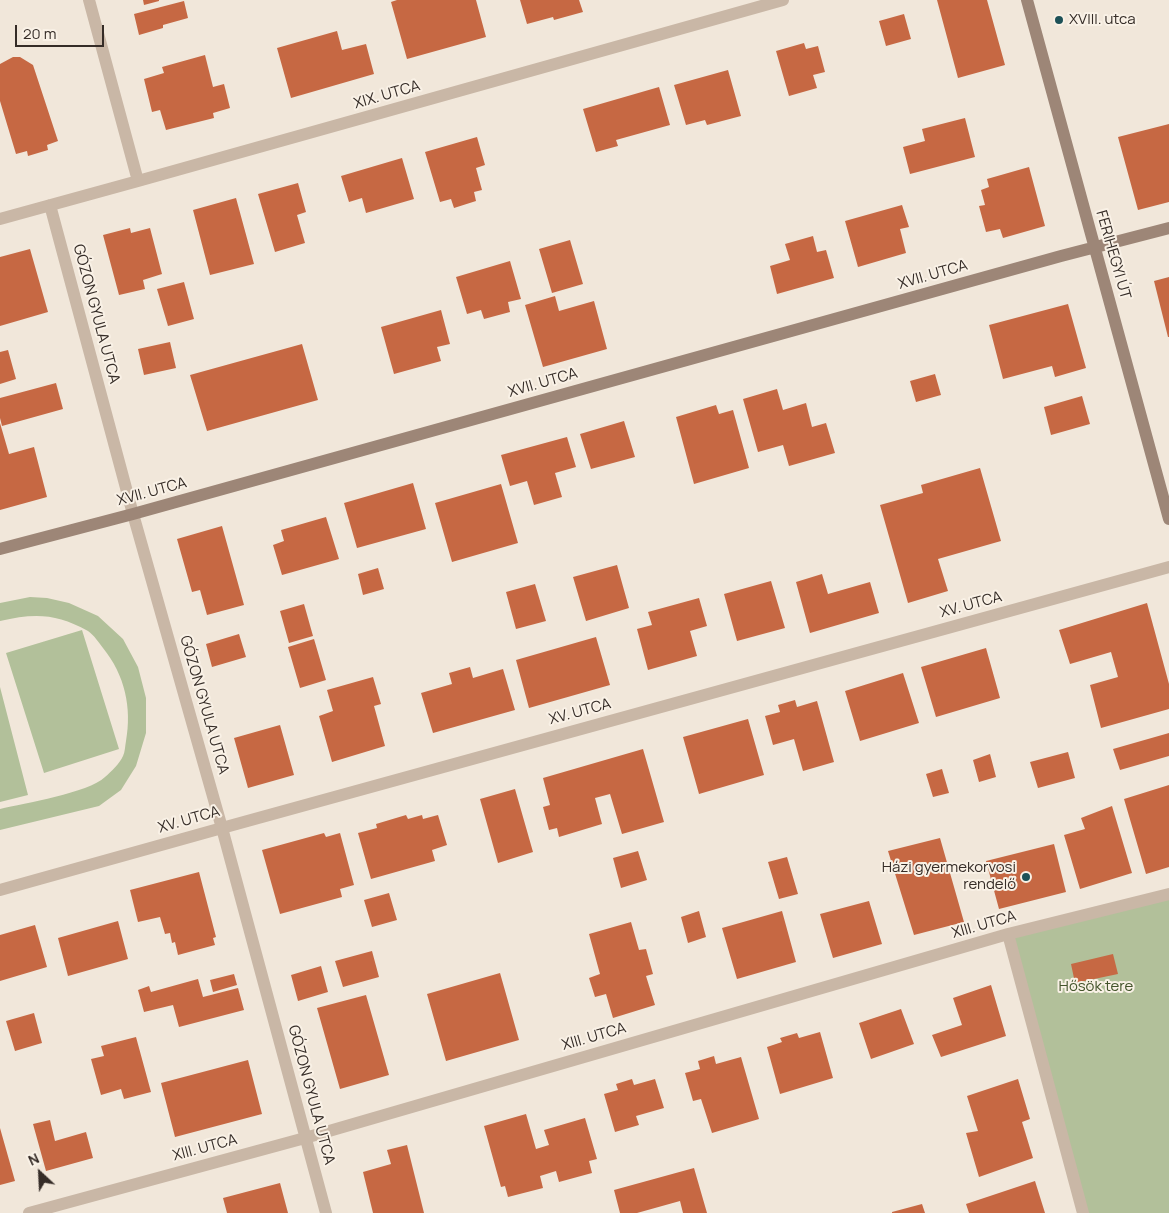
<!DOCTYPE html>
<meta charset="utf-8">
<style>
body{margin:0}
#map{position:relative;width:1169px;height:1213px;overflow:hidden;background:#f1e7da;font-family:Manrope,sans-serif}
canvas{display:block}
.north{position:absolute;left:15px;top:1148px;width:50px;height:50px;-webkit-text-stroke:4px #f9f1e6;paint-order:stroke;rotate:335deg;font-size:14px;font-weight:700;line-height:20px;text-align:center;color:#352c27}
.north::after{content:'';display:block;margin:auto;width:18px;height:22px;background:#352c27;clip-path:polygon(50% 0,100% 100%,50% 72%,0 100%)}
.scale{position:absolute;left:15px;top:25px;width:89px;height:22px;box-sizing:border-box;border:2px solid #352c27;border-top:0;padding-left:6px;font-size:15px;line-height:18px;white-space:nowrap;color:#352c27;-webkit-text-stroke:4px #f9f1e6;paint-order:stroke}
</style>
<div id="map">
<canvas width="1169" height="1213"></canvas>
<div class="north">N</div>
<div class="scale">20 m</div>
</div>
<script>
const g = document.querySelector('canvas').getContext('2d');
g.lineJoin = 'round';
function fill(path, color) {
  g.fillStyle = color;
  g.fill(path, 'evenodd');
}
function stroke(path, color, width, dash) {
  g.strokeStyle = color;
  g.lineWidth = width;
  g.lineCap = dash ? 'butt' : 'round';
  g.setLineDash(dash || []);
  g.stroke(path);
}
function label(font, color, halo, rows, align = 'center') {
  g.font = font + ' Manrope,sans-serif';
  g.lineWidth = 4;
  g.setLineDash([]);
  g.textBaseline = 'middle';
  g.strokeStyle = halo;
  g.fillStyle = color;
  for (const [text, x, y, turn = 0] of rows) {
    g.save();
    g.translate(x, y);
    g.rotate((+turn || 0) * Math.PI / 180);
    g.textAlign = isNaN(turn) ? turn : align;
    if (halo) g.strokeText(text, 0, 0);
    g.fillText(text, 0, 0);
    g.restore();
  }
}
const green = new Path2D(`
 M 30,597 L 47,598 L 69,603 L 98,616 L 123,639 L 138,667 L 146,698 L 146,733 L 136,766 L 121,790 L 99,806 L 0,830 L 0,809 C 25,803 88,793 105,777 C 111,772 120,763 123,756 C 125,752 125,746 126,741 C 132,708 125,675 103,648 C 99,643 94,635 88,631 C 56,613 34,613 0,621 L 0,603 Z
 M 82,630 L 119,749 L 44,773 L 6,653 Z
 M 0,687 L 28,795 L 0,802 Z
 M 1169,894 L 1169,1213 L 1083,1213 L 1008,934 Z`);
const building = new Path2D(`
 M 143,0 L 159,0 L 159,1 L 144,5 Z
 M 397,0 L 476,0 L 486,37 L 407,59 L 391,2 Z
 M 520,0 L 579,0 L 583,12 L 554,20 L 553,17 L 527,24 Z
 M 937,0 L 987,0 L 1005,65 L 958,78 Z
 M 184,1 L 188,18 L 163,25 L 163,28 L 139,35 L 134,14 Z
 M 904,14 L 911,39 L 886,46 L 879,21 Z
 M 337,31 L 342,50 L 366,44 L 374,74 L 291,98 L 277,48 Z
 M 804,43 L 806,49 L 818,46 L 825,72 L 813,75 L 817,88 L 789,96 L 776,51 Z
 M 205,55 L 213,87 L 224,84 L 230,108 L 213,113 L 214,118 L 166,130 L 160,110 L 152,112 L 144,79 L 164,73 L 162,67 Z
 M 13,57 L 20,57 L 33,65 L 58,141 L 47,145 L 48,150 L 28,156 L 27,151 L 16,154 L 0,101 L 0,64 Z
 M 728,70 L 741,116 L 707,125 L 705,120 L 686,125 L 674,85 Z
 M 659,87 L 670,125 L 616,140 L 618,146 L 596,152 L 583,109 Z
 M 965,118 L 975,157 L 910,174 L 903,147 L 925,141 L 922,129 Z
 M 1169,124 L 1169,202 L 1138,210 L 1118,137 Z
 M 477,137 L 485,165 L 476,168 L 482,190 L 474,192 L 476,201 L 454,208 L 451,199 L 440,202 L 425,152 Z
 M 402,158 L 414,199 L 366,213 L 362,198 L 349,202 L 341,176 Z
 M 1029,167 L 1045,226 L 1003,238 L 1000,229 L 986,232 L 979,206 L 985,205 L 981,190 L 989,187 L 987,179 Z
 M 298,183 L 306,212 L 297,215 L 305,243 L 275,252 L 258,194 Z
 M 236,198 L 254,264 L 210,275 L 193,210 Z
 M 902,205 L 909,227 L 900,229 L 906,253 L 858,267 L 845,221 Z
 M 130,228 L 131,233 L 150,228 L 162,274 L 143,280 L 145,289 L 119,295 L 103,235 Z
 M 813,236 L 817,252 L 826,250 L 834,278 L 777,294 L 770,266 L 790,260 L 785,244 Z
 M 570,240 L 583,284 L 552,293 L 539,249 Z
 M 30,249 L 48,312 L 0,326 L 0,257 Z
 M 510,261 L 521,299 L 508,302 L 510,312 L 484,319 L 481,310 L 467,314 L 456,277 Z
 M 1169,277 L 1169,337 L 1168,337 L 1154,281 Z
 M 184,282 L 194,319 L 168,326 L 157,289 Z
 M 555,296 L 559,311 L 594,301 L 607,349 L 543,367 L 525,305 Z
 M 1068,304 L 1086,368 L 1055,377 L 1052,366 L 1003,379 L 989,325 Z
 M 441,310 L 450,344 L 437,347 L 441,361 L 394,374 L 381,327 Z
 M 170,342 L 176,368 L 144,375 L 138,349 Z
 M 302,344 L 318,400 L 207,431 L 190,375 Z
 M 8,350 L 16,379 L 0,384 L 0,352 Z
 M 935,374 L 941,395 L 916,402 L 910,381 Z
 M 56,383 L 63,409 L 2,426 L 0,418 L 0,398 Z
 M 777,389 L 783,410 L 806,403 L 812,427 L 826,423 L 835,453 L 789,466 L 783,445 L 758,452 L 743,399 Z
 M 1082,396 L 1090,424 L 1051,435 L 1044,407 Z
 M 716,405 L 719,414 L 733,410 L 749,468 L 694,484 L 676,417 Z
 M 624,421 L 635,457 L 591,469 L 580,434 Z
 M 0,423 L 9,454 L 34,447 L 47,497 L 0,510 Z
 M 567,437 L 576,467 L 555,473 L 562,497 L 534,505 L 527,481 L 510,486 L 501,455 Z
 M 980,468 L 1001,541 L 938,559 L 948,591 L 908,603 L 880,505 L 923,493 L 921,485 Z
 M 413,483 L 426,529 L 357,548 L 344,503 Z
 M 501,484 L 518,543 L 452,562 L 435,503 Z
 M 326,517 L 339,559 L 282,575 L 273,545 L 284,541 L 281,530 Z
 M 222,526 L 244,605 L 207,615 L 200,590 L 192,592 L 177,539 Z
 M 617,565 L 629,608 L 586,621 L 573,577 Z
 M 378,568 L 384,589 L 363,595 L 358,574 Z
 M 822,574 L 828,594 L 870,582 L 879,613 L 810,633 L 796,582 Z
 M 771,581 L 785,628 L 737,641 L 724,594 Z
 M 535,584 L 546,621 L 516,629 L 506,592 Z
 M 699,598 L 707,626 L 690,631 L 697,656 L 648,670 L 637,629 L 652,625 L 648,612 Z
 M 1147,603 L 1169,684 L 1169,709 L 1101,728 L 1090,685 L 1118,677 L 1111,652 L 1070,664 L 1059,630 Z
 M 304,604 L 313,636 L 289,643 L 280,611 Z
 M 239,634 L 246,657 L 212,667 L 206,644 Z
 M 596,637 L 610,685 L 529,708 L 516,660 Z
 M 314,639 L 326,680 L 300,688 L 288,647 Z
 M 986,648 L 1000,698 L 936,717 L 921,667 Z
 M 470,667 L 473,678 L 503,669 L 515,710 L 433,733 L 421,693 L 452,684 L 449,673 Z
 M 903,673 L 919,723 L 860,741 L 845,691 Z
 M 373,677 L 381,704 L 374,706 L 385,746 L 332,762 L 319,716 L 333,711 L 327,690 Z
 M 795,700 L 797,707 L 817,701 L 834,762 L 803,771 L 794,739 L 773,745 L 765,716 L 780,712 L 778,705 Z
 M 748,719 L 764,775 L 699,794 L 683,737 Z
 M 280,725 L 294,775 L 248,788 L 234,738 Z
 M 1169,733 L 1169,756 L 1120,770 L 1113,749 Z
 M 643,749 L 664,822 L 622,834 L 610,794 L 595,798 L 602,824 L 559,837 L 557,828 L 549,830 L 543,807 L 550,805 L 543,778 Z
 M 1068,752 L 1075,778 L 1038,788 L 1030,762 Z
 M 990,754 L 996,777 L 979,782 L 973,760 Z
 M 942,769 L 949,793 L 933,797 L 926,774 Z
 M 1169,785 L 1169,867 L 1146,874 L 1124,799 Z
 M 515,789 L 533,852 L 498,863 L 480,799 Z
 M 1112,806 L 1132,873 L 1080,889 L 1064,835 L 1085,829 L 1081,818 Z
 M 406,815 L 408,819 L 422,815 L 423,819 L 438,815 L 447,845 L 432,850 L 435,861 L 371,879 L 358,833 L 377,828 L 376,824 Z
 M 324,833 L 326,837 L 340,833 L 354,885 L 340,889 L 342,897 L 280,914 L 262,850 Z
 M 940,838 L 964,922 L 914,935 L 888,851 Z
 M 1054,844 L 1066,892 L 999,909 L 986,861 Z
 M 638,851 L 647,880 L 621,888 L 613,858 Z
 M 787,857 L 798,894 L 779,899 L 768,862 Z
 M 199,872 L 216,937 L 213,938 L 215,945 L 178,955 L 175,942 L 172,943 L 170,933 L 165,934 L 160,917 L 138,922 L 130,890 Z
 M 389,893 L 397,920 L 372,927 L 364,900 Z
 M 869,901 L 882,944 L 833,958 L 820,914 Z
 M 699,911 L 706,937 L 688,943 L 681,917 Z
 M 782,911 L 796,962 L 737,979 L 722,928 Z
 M 118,921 L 128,959 L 68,976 L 58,938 Z
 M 631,922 L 639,950 L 646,949 L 653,974 L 646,976 L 655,1005 L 613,1018 L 606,994 L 595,997 L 589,978 L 600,974 L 589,934 Z
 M 35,925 L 47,967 L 0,981 L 0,935 Z
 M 372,951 L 379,977 L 343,987 L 335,961 Z
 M 1113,954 L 1118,974 L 1075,983 L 1071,964 Z
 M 321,966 L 328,992 L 298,1001 L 291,975 Z
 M 500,973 L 519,1040 L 446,1061 L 427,994 Z
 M 234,974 L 237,985 L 213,992 L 210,980 Z
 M 198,979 L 203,997 L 238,988 L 244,1010 L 179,1027 L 173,1005 L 144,1012 L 138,990 L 149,986 L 151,992 Z
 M 991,985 L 1006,1036 L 941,1057 L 932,1035 L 962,1025 L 953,998 Z
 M 366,995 L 389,1075 L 340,1089 L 317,1008 Z
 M 901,1009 L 914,1044 L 871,1059 L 859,1023 Z
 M 34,1013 L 42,1043 L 15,1051 L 6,1021 Z
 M 820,1032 L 833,1078 L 780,1094 L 767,1047 L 782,1042 L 780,1038 L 797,1033 L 799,1038 Z
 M 136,1037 L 151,1092 L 124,1099 L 121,1089 L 101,1095 L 91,1059 L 104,1056 L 101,1046 Z
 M 714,1056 L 716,1064 L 741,1057 L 759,1119 L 712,1133 L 701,1099 L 693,1101 L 685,1073 L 700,1069 L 698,1061 Z
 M 248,1060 L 262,1114 L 175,1137 L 161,1083 Z
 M 632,1079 L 634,1085 L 655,1079 L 664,1108 L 636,1116 L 639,1125 L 615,1132 L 604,1094 L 618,1090 L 616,1084 Z
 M 1018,1079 L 1030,1119 L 1022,1122 L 1033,1158 L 979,1177 L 966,1133 L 978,1131 L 967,1096 Z
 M 526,1114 L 536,1149 L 549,1145 L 544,1130 L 585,1118 L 597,1159 L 589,1161 L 592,1173 L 559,1182 L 556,1171 L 540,1176 L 543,1188 L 508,1197 L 505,1186 L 501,1187 L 484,1126 Z
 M 50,1120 L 55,1141 L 86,1132 L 93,1158 L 46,1171 L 33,1124 Z
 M 0,1128 L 15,1181 L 0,1185 Z
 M 407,1145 L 424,1213 L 373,1213 L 363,1172 L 391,1164 L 387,1150 Z
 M 694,1168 L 707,1213 L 683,1213 L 680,1201 L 637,1213 L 620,1213 L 614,1190 Z
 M 1035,1181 L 1045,1213 L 969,1213 L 966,1204 Z
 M 280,1183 L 288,1213 L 227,1213 L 223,1198 Z
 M 922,1204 L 925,1213 L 892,1213 L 892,1212 Z`);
const street = new Path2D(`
 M 89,0 L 138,181
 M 50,205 L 133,514 L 222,828 L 326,1213
 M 0,219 L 138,181 L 783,0
 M 0,890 L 222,828 L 1169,567
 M 1008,934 L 1083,1213
 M 29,1213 L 305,1138 L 1008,934 L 1169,894`);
const secondary = new Path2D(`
 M 1027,0 L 1169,519
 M 0,549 L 133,514 L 1061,256 L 1169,228`);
const markers = [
 [1059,20,5,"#1d5157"],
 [1026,877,5,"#1d5157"]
];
const poiNames = [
 ["XVIII. utca",1069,20],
 ["Házi gyermekorvosi",1016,868,"right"],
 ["rendelő",1016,885,"right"]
];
const streetNames = [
 ["XIX. UTCA",387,95,-16],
 ["FERIHEGYI ÚT",1113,255,74],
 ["XVII. UTCA",933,275,-16],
 ["GÓZON GYULA UTCA",96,314,75],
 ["XVII. UTCA",543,383,-16],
 ["XVII. UTCA",152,492,-15],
 ["XV. UTCA",971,605,-15],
 ["GÓZON GYULA UTCA",204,705,74],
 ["XV. UTCA",580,712,-15],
 ["XV. UTCA",189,820,-16],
 ["XIII. UTCA",984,925,-16],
 ["XIII. UTCA",594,1037,-16],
 ["GÓZON GYULA UTCA",311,1095,75],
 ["XIII. UTCA",205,1148,-15]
];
const parkNames = [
 ["Hősök tere",1096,987]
];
fill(green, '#b2c09a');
fill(building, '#c66843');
stroke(street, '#c9b7a6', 12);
stroke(secondary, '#9d8677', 12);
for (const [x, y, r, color] of markers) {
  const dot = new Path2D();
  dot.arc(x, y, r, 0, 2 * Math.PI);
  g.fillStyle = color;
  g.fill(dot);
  stroke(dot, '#f9f1e6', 2);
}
label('15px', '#352c27', '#f9f1e6', poiNames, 'left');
label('15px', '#352c27', '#f9f1e6', streetNames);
label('15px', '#43542b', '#f9f1e6', parkNames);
</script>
